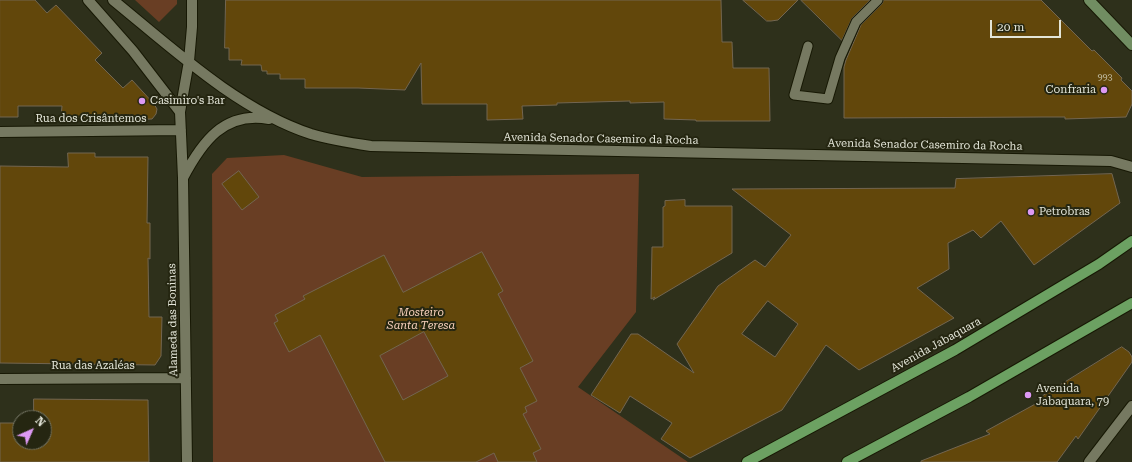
<!DOCTYPE html>
<meta charset="utf-8">
<style>
body{margin:0}
#map{position:relative;width:1132px;height:462px;overflow:hidden;background:#2e301b;font-family:"Roboto Serif",serif}
canvas{display:block}
.north{position:absolute;left:12px;top:410px;width:40px;height:40px;box-sizing:border-box;background:#252611;border:1px solid #717261;border-radius:50%;rotate:45deg;font-size:11px;font-weight:700;line-height:16px;text-align:center;color:#e3e5d8}
.north::after{content:'';display:block;margin:auto;width:14px;height:18px;background:#dd99f4;clip-path:polygon(50% 0,100% 100%,50% 72%,0 100%)}
.scale{position:absolute;left:990px;top:20px;width:71px;height:18px;box-sizing:border-box;border:2px solid #e3e5d8;border-top:0;padding-left:5px;font-size:12px;line-height:14px;white-space:nowrap;color:#e3e5d8;-webkit-text-stroke:3px #252611;paint-order:stroke}
</style>
<div id="map">
<canvas width="1132" height="462"></canvas>
<div class="north">N</div>
<div class="scale">20 m</div>
</div>
<script>
const g = document.querySelector('canvas').getContext('2d');
g.lineJoin = 'round';
function fill(path, color) {
  g.fillStyle = color;
  g.fill(path, 'evenodd');
}
function stroke(path, color, width, dash) {
  g.strokeStyle = color;
  g.lineWidth = width;
  g.lineCap = dash ? 'butt' : 'round';
  g.setLineDash(dash || []);
  g.stroke(path);
}
function label(font, color, halo, rows, align = 'center') {
  g.font = font + ' "Roboto Serif",serif';
  g.lineWidth = 4;
  g.setLineDash([]);
  g.textBaseline = 'middle';
  g.strokeStyle = halo;
  g.fillStyle = color;
  for (const [text, x, y, turn = 0] of rows) {
    g.save();
    g.translate(x, y);
    g.rotate((+turn || 0) * Math.PI / 180);
    g.textAlign = isNaN(turn) ? turn : align;
    if (halo) g.strokeText(text, 0, 0);
    g.fillText(text, 0, 0);
    g.restore();
  }
}
const green = new Path2D(`
 M 135,0 L 177,0 L 177,4 L 159,22 Z
 M 284,155 L 362,177 L 639,174 L 636,312 L 578,387 L 688,462 L 213,462 L 212,174 L 227,158 Z`);
const building = new Path2D(`
 M 0,0 L 35,0 L 47,13 L 56,5 L 102,53 L 95,60 L 123,88 L 132,80 L 154,104 L 157,109 L 156,114 L 152,119 L 95,121 L 94,118 L 61,117 L 62,106 L 18,106 L 18,117 L 0,117 Z
 M 226,0 L 721,0 L 722,42 L 732,42 L 733,68 L 769,68 L 770,121 L 696,121 L 696,120 L 664,119 L 664,102 L 630,103 L 630,101 L 557,103 L 557,105 L 522,106 L 523,119 L 487,120 L 487,104 L 422,104 L 421,63 L 405,90 L 358,88 L 305,88 L 305,79 L 280,79 L 280,74 L 267,74 L 267,71 L 262,71 L 261,65 L 241,65 L 242,60 L 229,60 L 229,48 L 225,48 Z
 M 743,0 L 798,0 L 778,20 L 771,21 L 767,21 Z
 M 801,0 L 870,0 L 852,18 L 842,40 Z
 M 884,0 L 1041,0 L 1092,51 L 1094,50 L 1122,78 L 1121,80 L 1132,91 L 1132,104 L 1126,117 L 1065,119 L 1065,117 L 1043,117 L 844,118 L 844,67 L 846,60 L 861,25 L 882,4 Z
 M 68,153 L 95,153 L 95,157 L 148,157 L 147,223 L 150,223 L 150,259 L 148,258 L 149,317 L 162,317 L 161,356 L 155,365 L 0,363 L 0,166 L 68,167 Z
 M 239,171 L 259,197 L 242,210 L 222,184 Z
 M 1112,174 L 1120,203 L 1034,265 L 1001,221 L 981,238 L 973,230 L 948,243 L 949,269 L 917,288 L 954,318 L 859,370 L 826,345 L 782,410 L 690,458 L 661,439 L 672,423 L 630,396 L 620,413 L 591,395 L 631,334 L 638,334 L 694,373 L 677,344 L 718,286 L 755,260 L 765,267 L 791,235 L 732,189 L 955,188 L 956,179 ZM 768,301 L 798,324 L 775,357 L 742,334 Z
 M 685,200 L 685,206 L 732,206 L 732,253 L 653,300 L 655,297 L 651,299 L 652,247 L 663,247 L 663,207 L 665,206 L 665,201 Z
 M 482,252 L 503,291 L 498,294 L 533,361 L 520,368 L 537,401 L 525,407 L 527,412 L 523,414 L 541,449 L 533,453 L 537,462 L 498,462 L 494,453 L 476,462 L 385,462 L 320,335 L 289,352 L 274,323 L 278,321 L 275,315 L 305,299 L 303,296 L 384,255 L 403,292 ZM 424,332 L 448,376 L 403,400 L 380,356 Z
 M 1122,347 L 1129,352 L 1132,357 L 1132,362 L 1078,439 L 1076,436 L 1057,462 L 921,462 L 921,461 L 990,434 L 986,431 L 1039,402 L 1038,399 Z
 M 34,399 L 148,400 L 149,462 L 0,462 L 0,423 L 20,423 L 20,442 L 44,442 L 44,418 L 34,418 Z`);
const lane = new Path2D(`
 M 808,46 L 794,95 L 828,99 L 840,58 L 856,22 L 878,0`);
const street = new Path2D(`
 M 88,0 L 133,51 L 180,112
 M 113,0 C 172,48 238,110 311,134 C 331,140 351,143 371,146 L 1111,161 L 1132,167
 M 0,132 L 181,130
 M 183,178 C 202,142 224,111 269,119
 M 0,379 L 186,378
 M 187,462 L 183,178 L 180,112 L 189,61 L 192,27 L 192,0
 M 1089,462 L 1132,406`);
const secondary = new Path2D(`
 M 1089,0 L 1132,45`);
const primary = new Path2D(`
 M 747,462 L 955,350 L 1099,264 L 1132,241
 M 847,462 L 969,397 L 1132,303`);
const markers = [
 [1104,90,4,"#dd99f4"],
 [142,101,4,"#dd99f4"],
 [1031,212,4,"#dd99f4"],
 [1028,395,4,"#dd99f4"]
];
const numberNames = [
 ["993",1105,77]
];
const poiNames = [
 ["Confraria",1096,90,"right"],
 ["Casimiro's Bar",150,101],
 ["Petrobras",1039,212],
 ["Avenida",1036,389],
 ["Jabaquara, 79",1036,402]
];
const streetNames = [
 ["Rua dos Crisântemos",91,119],
 ["Avenida Senador Casemiro da Rocha",601,139,1],
 ["Avenida Senador Casemiro da Rocha",925,145,1],
 ["Alameda das Boninas",173,320,-91],
 ["Avenida Jabaquara",936,345,-29],
 ["Rua das Azaléas",93,366]
];
const parkNames = [
 ["Mosteiro",421,313],
 ["Santa Teresa",421,326]
];
fill(green, '#693e24');
fill(building, '#62470b');
stroke(building, '#736651', 1);
stroke(lane, '#171804', 11);
stroke(street, '#171804', 12);
stroke(secondary, '#171804', 12);
stroke(primary, '#171804', 12);
stroke(lane, '#767961', 9);
stroke(street, '#767961', 10);
stroke(secondary, '#718d62', 10);
stroke(primary, '#6ca162', 10);
for (const [x, y, r, color] of markers) {
  const dot = new Path2D();
  dot.arc(x, y, r, 0, 2 * Math.PI);
  g.fillStyle = color;
  g.fill(dot);
  stroke(dot, '#252611', 1.5);
}
label('9px', '#c3bea5', null, numberNames);
label('11px', '#e3e5d8', '#252611', poiNames, 'left');
label('11px', '#e3e5d8', '#252611', streetNames);
label('italic 11px', '#f8d1bc', '#252611', parkNames);
</script>
